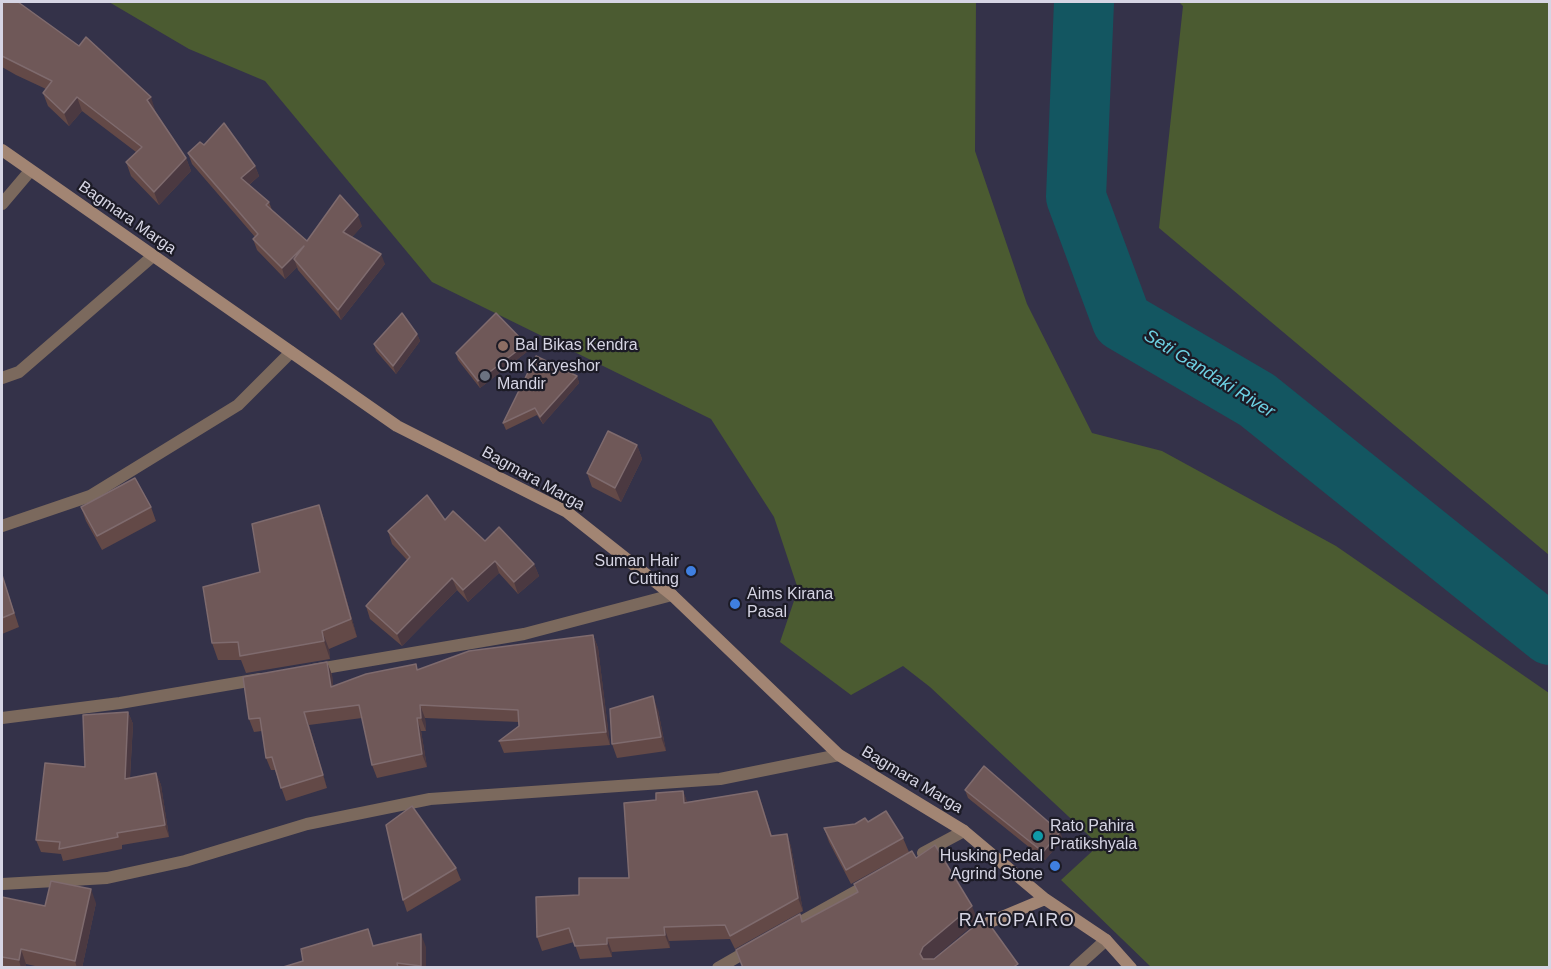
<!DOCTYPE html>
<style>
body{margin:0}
#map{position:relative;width:1551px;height:969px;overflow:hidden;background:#343249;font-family:Helvetica,sans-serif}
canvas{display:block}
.frame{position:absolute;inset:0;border:3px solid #d6d5e4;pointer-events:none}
</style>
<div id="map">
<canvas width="1551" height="969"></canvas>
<div class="frame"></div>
</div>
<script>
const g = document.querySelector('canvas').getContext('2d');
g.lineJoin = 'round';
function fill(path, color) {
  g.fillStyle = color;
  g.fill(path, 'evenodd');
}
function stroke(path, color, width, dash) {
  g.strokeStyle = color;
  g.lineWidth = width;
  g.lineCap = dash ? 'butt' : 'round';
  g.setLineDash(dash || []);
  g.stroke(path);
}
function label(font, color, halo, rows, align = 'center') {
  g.font = font + ' Helvetica,sans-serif';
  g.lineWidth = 4.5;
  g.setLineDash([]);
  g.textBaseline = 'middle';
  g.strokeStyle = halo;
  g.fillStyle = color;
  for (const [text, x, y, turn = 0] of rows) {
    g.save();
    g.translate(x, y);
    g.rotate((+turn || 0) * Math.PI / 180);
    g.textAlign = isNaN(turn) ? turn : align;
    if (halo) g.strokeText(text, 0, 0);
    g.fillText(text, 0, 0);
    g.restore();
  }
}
const green = new Path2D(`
 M 109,2 L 976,2 L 975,151 L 1027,304 L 1092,433 L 1162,451 L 1336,546 L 1549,693 L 1549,967 L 1151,967 L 1061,880 L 1099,845 L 930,687 L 903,666 L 851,695 L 780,642 L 798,589 L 774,517 L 711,419 L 432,282 L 265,81 L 189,49 Z
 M 1179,2 L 1549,2 L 1549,555 L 1159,228 L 1183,6 Z`);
const river = new Path2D(`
 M 1084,2 L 1076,197 L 1122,321 L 1257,400 L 1550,635`);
const minor = new Path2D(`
 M 2,204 L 30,171
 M 2,378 L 19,372 L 153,256
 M 2,526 L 90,496 L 238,405 L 291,352
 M 313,670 L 524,634 L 672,595
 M 2,718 L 120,703 L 260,679
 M 923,853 L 964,831
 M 2,884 L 107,878 L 185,861 L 307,824 L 430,799 L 720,779 L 839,755
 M 790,928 L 869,884
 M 718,968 L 751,949
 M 1075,968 L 1106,940`);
const secondary = new Path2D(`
 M 2,150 L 397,426 L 567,512 L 672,595 L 839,755 L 964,831 L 1045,899 L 1106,940 L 1131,968
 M 976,932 L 990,922 L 1045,899`);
const wall = new Path2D(`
 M 2,2 L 155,110 L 155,111 L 186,158 L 191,171 L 159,205 L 131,176 L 126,162 L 136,152 L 82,111 L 69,126 L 48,106 L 43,93 L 46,89 L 16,75 L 2,67 Z
 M 204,145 L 255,166 L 259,176 L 249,185 L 269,202 L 272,210 L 307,241 L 362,226 L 352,237 L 385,264 L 341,320 L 298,270 L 297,267 L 285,279 L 257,250 L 253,239 L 255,237 L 192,164 L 188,153 Z
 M 417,334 L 420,341 L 396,374 L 376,351 L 374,344 Z
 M 528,351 L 480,388 L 458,360 L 456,353 Z
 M 577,376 L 579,383 L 543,424 L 537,415 L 506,430 L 503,423 Z
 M 637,445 L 642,459 L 621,502 L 592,487 L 587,473 Z
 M 319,505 L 325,522 L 357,637 L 329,649 L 330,659 L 246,673 L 241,660 L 218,660 L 212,643 L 260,572 Z
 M 81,507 L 151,507 L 156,521 L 102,550 L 86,521 Z
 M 445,520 L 485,541 L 534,564 L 539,576 L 518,594 L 499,573 L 468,602 L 457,590 L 402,646 L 370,619 L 366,606 L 407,560 L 392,544 L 388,531 Z
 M 2,574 L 19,627 L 2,634 Z
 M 593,635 L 598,648 L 610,745 L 504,753 L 499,741 L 519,726 L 519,722 L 425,718 L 426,731 L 421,731 L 427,767 L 377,778 L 372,765 L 362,718 L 309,725 L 327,788 L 286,801 L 275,770 L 271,770 L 266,758 L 262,731 L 254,732 L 249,719 L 327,662 L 332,675 L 333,686 L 416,664 L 418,670 Z
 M 658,710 L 666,751 L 617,758 L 612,744 Z
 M 128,712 L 133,724 L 130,778 L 156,773 L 161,785 L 169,837 L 122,845 L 122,849 L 63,861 L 61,854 L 41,852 L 36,840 L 85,767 Z
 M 965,790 L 1063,839 L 1045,860 L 968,798 Z
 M 683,791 L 687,802 L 757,791 L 772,836 L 787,834 L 791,847 L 803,911 L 735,949 L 730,939 L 669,941 L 670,948 L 612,952 L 612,957 L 580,959 L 574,942 L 542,951 L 537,937 L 579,895 L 629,878 L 656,800 Z
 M 868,822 L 903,838 L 909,852 L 851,884 L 829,842 L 824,828 Z
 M 456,868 L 461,880 L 407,912 L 403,900 Z
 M 2,897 L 45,906 L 96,903 L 82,968 L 44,968 L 26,964 L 25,968 L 2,968 Z
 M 374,946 L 426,947 L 426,968 L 280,968 Z`);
const shadedWall = new Path2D(`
 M 77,97 L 82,111 L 69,126 L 64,113 Z
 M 151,97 L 155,110 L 152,114 L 147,100 Z
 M 186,158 L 191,171 L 159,205 L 154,192 Z
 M 255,166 L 259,176 L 245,188 L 241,178 Z
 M 358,215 L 362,226 L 347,243 L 343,232 Z
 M 304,246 L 294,259 L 297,267 L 285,279 L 282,268 Z
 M 381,254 L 385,264 L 341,320 L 338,310 Z
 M 417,334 L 420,341 L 396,374 L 393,366 Z
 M 526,344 L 528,351 L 480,388 L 478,381 Z
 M 577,376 L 579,383 L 543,424 L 540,417 Z
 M 637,445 L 642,459 L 621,502 L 615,488 Z
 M 319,505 L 325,522 L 357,637 L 351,619 Z
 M 495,561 L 499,573 L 468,602 L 463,590 Z
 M 534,564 L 539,576 L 518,594 L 514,582 Z
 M 452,578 L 457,590 L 402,646 L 397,634 Z
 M 322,631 L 329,649 L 330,659 L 324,641 Z
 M 593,635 L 598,648 L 610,745 L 606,732 Z
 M 327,662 L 332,675 L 335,700 L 331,687 Z
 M 653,696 L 658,710 L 666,751 L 661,737 Z
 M 420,705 L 425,718 L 426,731 L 421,718 Z
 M 128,712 L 133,724 L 129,791 L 125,779 Z
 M 304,712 L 309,725 L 327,788 L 323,775 Z
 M 417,718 L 421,731 L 427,767 L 422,754 Z
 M 156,773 L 161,785 L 169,837 L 165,825 Z
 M 683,791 L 688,804 L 684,803 Z
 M 757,791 L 762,804 L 776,850 L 771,836 Z
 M 1060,832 L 1063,839 L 1045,860 L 1043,852 Z
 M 787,834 L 791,847 L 803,911 L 798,898 Z
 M 91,889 L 96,903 L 82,968 L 77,968 L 75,961 Z
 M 972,906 L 978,921 L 929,962 L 926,968 L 920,954 L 923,947 Z
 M 664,927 L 669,941 L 670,948 L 665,935 Z
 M 421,934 L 426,947 L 426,968 L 421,968 Z
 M 607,938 L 612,952 L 612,957 L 607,944 Z
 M 21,949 L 26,964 L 25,968 L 21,968 L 19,960 Z`);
const building = new Path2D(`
 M 2,2 L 18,2 L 79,46 L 86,37 L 151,97 L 147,100 L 186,158 L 154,192 L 126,162 L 142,147 L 77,97 L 64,113 L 43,93 L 52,81 L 2,56 Z
 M 224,123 L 255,166 L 241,178 L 269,202 L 266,205 L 307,241 L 340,195 L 358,215 L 343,232 L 381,254 L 338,310 L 294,259 L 304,246 L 282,268 L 253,239 L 258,234 L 188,153 L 200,142 L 204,145 Z
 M 402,313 L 417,334 L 393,366 L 374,344 Z
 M 496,313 L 526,344 L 478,381 L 456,353 Z
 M 536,356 L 577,376 L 540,417 L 535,408 L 503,423 Z
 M 608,431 L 637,445 L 615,488 L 587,473 Z
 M 135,478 L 151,507 L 97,536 L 81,507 Z
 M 427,495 L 445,520 L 453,511 L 485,541 L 499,527 L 534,564 L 514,582 L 495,561 L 463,590 L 452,578 L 397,634 L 366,606 L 410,557 L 388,531 Z
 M 319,505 L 351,619 L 322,631 L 324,641 L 240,656 L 238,642 L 212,643 L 203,587 L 260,572 L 252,524 Z
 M 2,575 L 14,613 L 2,618 Z
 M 593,635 L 606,732 L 499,741 L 519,726 L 518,710 L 420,705 L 421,718 L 417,718 L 422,754 L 372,765 L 359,705 L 304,712 L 323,775 L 281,788 L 272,757 L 266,758 L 260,718 L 249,719 L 243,677 L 327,662 L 331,687 L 366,674 L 416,664 L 417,670 L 469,651 Z
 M 653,696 L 661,737 L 612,744 L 610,709 Z
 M 128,712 L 125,779 L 156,773 L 165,825 L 117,833 L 118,837 L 59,849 L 60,842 L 36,840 L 45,763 L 85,767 L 83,715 Z
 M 984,766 L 1060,832 L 1043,852 L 965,790 Z
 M 683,791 L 684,803 L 757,791 L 771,836 L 787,834 L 798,898 L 730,936 L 725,925 L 664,927 L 665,935 L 607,938 L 607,944 L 575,946 L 569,928 L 537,937 L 536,897 L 579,895 L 579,878 L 629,878 L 624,803 L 656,800 L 656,793 Z
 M 412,806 L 456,868 L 403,900 L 386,825 Z
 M 886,811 L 903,838 L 846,870 L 824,828 L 855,824 L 865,818 L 868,822 Z
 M 935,845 L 972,906 L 923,947 L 920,954 L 923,959 L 934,959 L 982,920 L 984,923 L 987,921 L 1018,964 L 1012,968 L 743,968 L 736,950 L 800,914 L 802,922 L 858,892 L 854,884 L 912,851 L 916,858 Z
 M 51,881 L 91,889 L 75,961 L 21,949 L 19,960 L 2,957 L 2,897 L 45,906 Z
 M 368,929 L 373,946 L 421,934 L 421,966 L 397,963 L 398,968 L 280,968 L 303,961 L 301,949 Z`);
const markers = [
 [503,346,6,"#8d6e63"],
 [485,376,6,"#6b7280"],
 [691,571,6,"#3f7fe0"],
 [735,604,6,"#3f7fe0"],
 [1038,836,6,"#0f9aa8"],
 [1055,866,6,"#3f7fe0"]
];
const streetNames = [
 ["Bagmara Marga",127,218,35],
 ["Bagmara Marga",533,479,29],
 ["Bagmara Marga",912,780,31]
];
const poiNames = [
 ["Bal Bikas Kendra",515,346],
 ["Om Karyeshor",497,367],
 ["Mandir",497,385],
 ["Suman Hair",679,562,"right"],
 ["Cutting",679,580,"right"],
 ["Aims Kirana",747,595],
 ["Pasal",747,613],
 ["Rato Pahira",1050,827],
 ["Pratikshyala",1050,845],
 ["Husking Pedal",1043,857,"right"],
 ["Agrind Stone",1043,875,"right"]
];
const waterNames = [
 ["Seti Gandaki River",1209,374,32]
];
const neighbourhoodNames = [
 ["RATOPAIRO",1017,921]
];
fill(green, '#4b5b31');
stroke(river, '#135661', 60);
stroke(minor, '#7b695d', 12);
stroke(secondary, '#a28573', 12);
fill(wall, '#634947');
fill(shadedWall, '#4b3941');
fill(building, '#6f5858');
stroke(building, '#7f6b6e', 1.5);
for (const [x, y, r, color] of markers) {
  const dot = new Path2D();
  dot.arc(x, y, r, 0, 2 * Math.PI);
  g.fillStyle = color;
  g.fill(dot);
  stroke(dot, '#1c1b26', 2);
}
label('16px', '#d6d5e4', '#1c1b26', streetNames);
label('16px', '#d6d5e4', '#1c1b26', poiNames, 'left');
label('italic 18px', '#6dd0e2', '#1c1b26', waterNames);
g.letterSpacing = '1.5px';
label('18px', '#d6d5e4', '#1c1b26', neighbourhoodNames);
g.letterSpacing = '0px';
</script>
